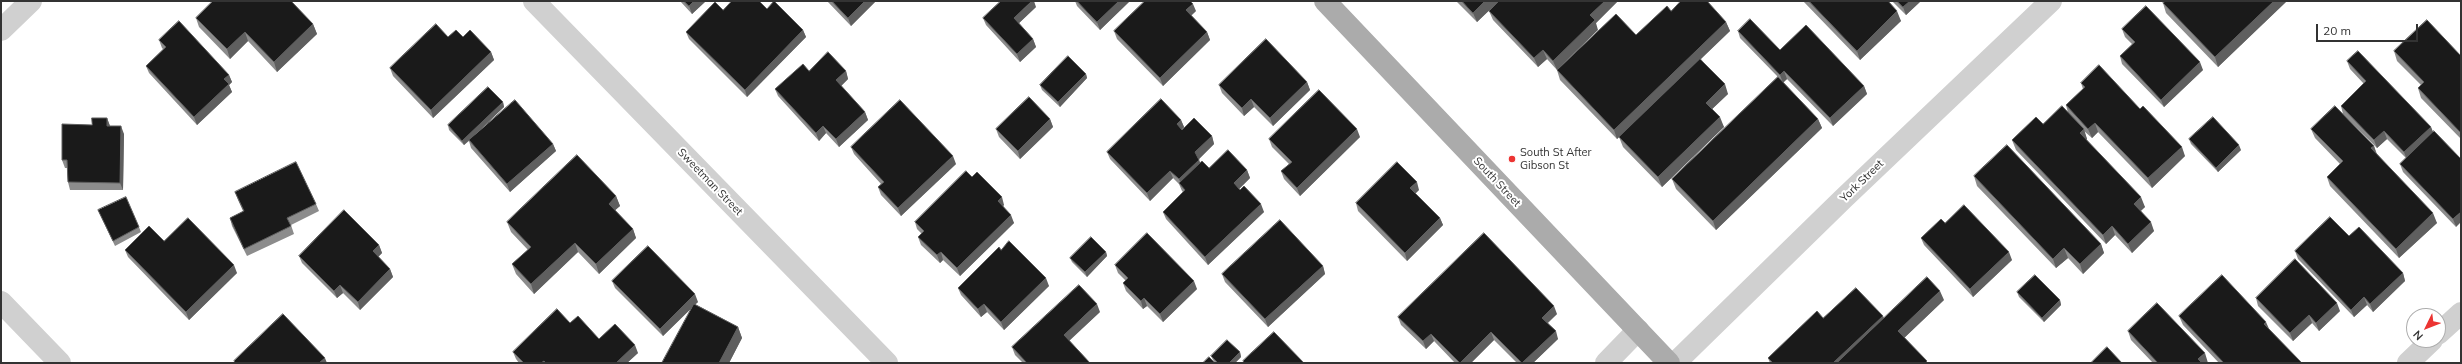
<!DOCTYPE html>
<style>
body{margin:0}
#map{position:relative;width:2462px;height:364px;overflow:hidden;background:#fff;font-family:Mulish,sans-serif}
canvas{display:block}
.frame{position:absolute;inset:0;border:2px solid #333;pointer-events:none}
.north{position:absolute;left:2406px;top:308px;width:40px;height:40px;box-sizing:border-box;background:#fff;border:1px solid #adadad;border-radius:50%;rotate:227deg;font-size:11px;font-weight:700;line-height:16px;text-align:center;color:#333}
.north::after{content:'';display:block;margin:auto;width:14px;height:18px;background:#ec3432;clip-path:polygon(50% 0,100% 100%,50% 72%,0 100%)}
.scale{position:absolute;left:2316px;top:24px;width:102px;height:18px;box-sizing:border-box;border:2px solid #333;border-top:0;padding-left:5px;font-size:12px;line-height:14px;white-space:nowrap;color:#333;-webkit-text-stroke:3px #fff;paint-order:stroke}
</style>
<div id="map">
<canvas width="2462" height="364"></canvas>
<div class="frame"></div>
<div class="north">N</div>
<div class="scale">20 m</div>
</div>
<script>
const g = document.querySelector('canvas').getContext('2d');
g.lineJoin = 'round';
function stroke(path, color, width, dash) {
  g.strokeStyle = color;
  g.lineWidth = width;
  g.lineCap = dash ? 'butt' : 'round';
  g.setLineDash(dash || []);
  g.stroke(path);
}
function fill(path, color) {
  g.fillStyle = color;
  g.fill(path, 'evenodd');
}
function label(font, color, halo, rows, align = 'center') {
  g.font = font + ' Mulish,sans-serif';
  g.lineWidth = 4;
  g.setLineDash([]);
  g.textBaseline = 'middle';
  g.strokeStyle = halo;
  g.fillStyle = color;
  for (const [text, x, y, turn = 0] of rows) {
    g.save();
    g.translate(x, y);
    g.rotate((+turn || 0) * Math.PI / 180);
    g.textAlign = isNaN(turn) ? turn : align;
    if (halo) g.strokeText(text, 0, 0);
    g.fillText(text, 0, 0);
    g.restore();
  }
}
const street = new Path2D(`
 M 534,1 L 887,363
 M 1,30 L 31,1
 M 1,302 L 60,363
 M 2438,334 L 2461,313
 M 1606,363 L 1638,330
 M 1675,363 L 1844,198 L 2051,1
 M 2408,363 L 2432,340`);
const primary = new Path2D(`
 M 1325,1 L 1669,363`);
const wall = new Path2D(`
 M 680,1 L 706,1 L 692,14 Z
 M 827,1 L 876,1 L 851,26 Z
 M 1075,1 L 1130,1 L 1100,30 L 1077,6 Z
 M 1456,1 L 1499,1 L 1477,22 Z
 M 1499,1 L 1618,1 L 1596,23 L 1557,70 L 1547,59 L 1538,67 L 1493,20 L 1489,11 Z
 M 1803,1 L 1888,1 L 1901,21 L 1860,60 Z
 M 1892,1 L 1921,1 L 1906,15 Z
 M 2166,1 L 2287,1 L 2218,67 L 2166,13 L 2163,3 Z
 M 1036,7 L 1019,23 L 1033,39 L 1036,47 L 1020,62 L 986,25 L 983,18 Z
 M 723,10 L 803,30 L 806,37 L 747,97 L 689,39 L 686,32 Z
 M 1196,11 L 1191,16 L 1207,32 L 1210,40 L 1163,86 L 1117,39 L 1114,31 Z
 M 1671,11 L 1726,22 L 1730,31 L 1701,59 L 1728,94 L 1712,109 L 1724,127 L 1662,187 L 1623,147 L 1619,137 L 1617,139 L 1560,80 L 1557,70 L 1636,35 Z
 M 196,18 L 313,24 L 317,34 L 277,72 L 248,41 L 230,59 L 199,27 Z
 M 2122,29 L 2203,70 L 2164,107 L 2122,64 L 2120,56 L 2132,44 L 2125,37 Z
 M 1738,31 L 1780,50 L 1864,86 L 1867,94 L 1833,126 L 1787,79 L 1783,82 L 1818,119 L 1822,128 L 1716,230 L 1676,189 L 1672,179 L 1778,77 L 1740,38 Z
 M 448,37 L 463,37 L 491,52 L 494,60 L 433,118 L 393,76 L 390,68 Z
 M 159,40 L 229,75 L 232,82 L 229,85 L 232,92 L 197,125 L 149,73 L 146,66 L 163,49 L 162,48 Z
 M 2394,51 L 2461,56 L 2461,139 L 2421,98 L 2418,88 L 2421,85 L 2397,61 Z
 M 2347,61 L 2431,127 L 2456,227 L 2403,172 L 2400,164 L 2406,158 L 2387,139 L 2377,148 L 2343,114 L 2341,106 L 2364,84 L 2350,69 Z
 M 809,71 L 846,71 L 848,79 L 841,86 L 865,112 L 868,120 L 839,147 L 826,133 L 819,141 L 778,96 L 775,89 Z
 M 1086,74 L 1087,78 L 1060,107 L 1042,90 L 1040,85 Z
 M 1307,82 L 1310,90 L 1273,126 L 1254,107 L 1244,116 L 1222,93 L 1219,85 Z
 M 2081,83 L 2185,156 L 2152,188 L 2098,132 L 2092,138 L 2084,131 L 2087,139 L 2086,140 L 2145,207 L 2141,211 L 2154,231 L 2132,253 L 2115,235 L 2106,244 L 2016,150 L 2012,140 L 2043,124 L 2068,113 L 2066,105 L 2083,89 Z
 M 503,102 L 504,107 L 475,135 L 553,144 L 556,151 L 510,192 L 471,148 L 469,141 L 464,145 L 449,130 L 448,125 Z
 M 107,118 L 110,126 L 124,134 L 123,190 L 70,190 L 68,182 L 67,168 L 65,168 L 62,160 L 92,125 Z
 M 1050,119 L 1053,127 L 1020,159 L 999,137 L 996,129 Z
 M 1181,120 L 1184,127 L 1212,136 L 1214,144 L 1199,159 L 1200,163 L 1209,168 L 1247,170 L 1250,178 L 1239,189 L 1264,212 L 1208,265 L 1166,219 L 1163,212 L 1183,192 L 1182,191 L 1179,184 L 1173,178 L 1150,201 L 1110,159 L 1107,152 Z
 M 2311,129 L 2374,146 L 2377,154 L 2437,223 L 2399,258 L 2330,186 L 2327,177 L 2340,164 L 2315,138 Z
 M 1360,137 L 1300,196 L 1284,179 L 1281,171 L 1289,164 L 1272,147 L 1269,139 Z
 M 2189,139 L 2241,150 L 2218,172 L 2191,144 Z
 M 851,147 L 956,164 L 901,216 L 881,195 L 878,187 L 881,184 L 854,154 Z
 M 1974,176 L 2101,244 L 2104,253 L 2083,274 L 2068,258 L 2056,268 L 1977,186 Z
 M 972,177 L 1004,205 L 1003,206 L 1014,223 L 960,276 L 943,260 L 940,263 L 921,245 L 918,237 L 922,234 L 917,229 L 915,222 Z
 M 1419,190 L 1415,193 L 1440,218 L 1443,225 L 1407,261 L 1358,211 L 1356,203 Z
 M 235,192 L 316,204 L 319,211 L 291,225 L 294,234 L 247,256 L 232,226 L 230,218 L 243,211 L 238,200 Z
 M 616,196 L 620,206 L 615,210 L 633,229 L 636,238 L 599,274 L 578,252 L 534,294 L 516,274 L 512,264 L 528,250 L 511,232 L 507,222 Z
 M 98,210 L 139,227 L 141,232 L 115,246 Z
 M 1945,223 L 2012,260 L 1973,297 L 1924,245 L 1921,238 Z
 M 2349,236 L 2403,273 L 2405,281 L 2373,312 L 2367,305 L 2354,317 L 2298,259 L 2295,251 Z
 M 164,241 L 237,273 L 189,320 L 128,257 L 125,250 Z
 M 379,245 L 382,253 L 378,257 L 390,269 L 393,277 L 360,310 L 343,293 L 337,298 L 302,263 L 299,256 Z
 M 1001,250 L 1049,286 L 1004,330 L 987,312 L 981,317 L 961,295 L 958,288 Z
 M 1106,252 L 1107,256 L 1087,277 L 1072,262 L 1070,258 Z
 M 1115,265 L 1197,289 L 1163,322 L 1147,306 L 1143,309 L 1126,291 L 1123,283 L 1126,281 L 1118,273 Z
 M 1323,266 L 1325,274 L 1268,327 L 1225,282 L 1222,274 Z
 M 612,281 L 698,302 L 695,304 L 738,327 L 742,338 L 729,363 L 662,363 L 692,307 L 663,336 L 615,288 Z
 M 2017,292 L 2060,300 L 2061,305 L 2044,322 L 2019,297 Z
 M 2256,298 L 2340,311 L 2319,331 L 2312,323 L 2293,341 L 2258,306 Z
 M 1944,300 L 1904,338 L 1927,361 L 1927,363 L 1770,363 L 1768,358 L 1823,318 L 1883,316 L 1884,318 Z
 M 1100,312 L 1069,340 L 1090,363 L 1023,363 L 1015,355 L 1012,347 Z
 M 1557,314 L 1548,323 L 1558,339 L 1533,363 L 1517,363 L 1494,340 L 1471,363 L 1455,363 L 1434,341 L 1426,349 L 1401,325 L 1398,317 Z
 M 2179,316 L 2269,329 L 2301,363 L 2219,363 L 2183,325 Z
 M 570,323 L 599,339 L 638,353 L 627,363 L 519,363 L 516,359 L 513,352 Z
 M 2128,331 L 2208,363 L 2153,363 L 2131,340 Z
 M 1240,352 L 1241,357 L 1235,363 L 1215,363 L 1213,360 L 1211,356 Z`);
const shadedWall = new Path2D(`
 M 694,1 L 706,1 L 692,14 L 689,6 Z
 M 865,1 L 876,1 L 851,26 L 848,18 Z
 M 1032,1 L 1034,1 L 1036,7 L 1017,25 L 1014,18 Z
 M 1119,1 L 1130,1 L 1100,30 L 1097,22 Z
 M 1485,1 L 1499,1 L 1477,22 L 1473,13 Z
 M 1605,1 L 1618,1 L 1596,23 L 1598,30 L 1557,70 L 1553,61 L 1590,15 Z
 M 1910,1 L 1921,1 L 1906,15 L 1903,7 Z
 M 2274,1 L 2287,1 L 2218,67 L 2215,57 Z
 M 1193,4 L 1196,11 L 1188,18 L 1186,10 Z
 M 1897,11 L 1901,21 L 1860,60 L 1857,51 Z
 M 1726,22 L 1730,31 L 1617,139 L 1614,130 Z
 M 313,24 L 317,34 L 277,72 L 274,62 Z
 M 803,30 L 806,37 L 747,97 L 745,90 Z
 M 245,32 L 248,41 L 230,59 L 227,49 Z
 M 1207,32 L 1210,40 L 1163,86 L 1160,78 Z
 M 1033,39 L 1036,47 L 1020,62 L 1017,54 Z
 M 1543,50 L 1547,59 L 1538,67 L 1534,58 Z
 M 491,52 L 494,60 L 433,118 L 431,110 Z
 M 2200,62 L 2203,70 L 2164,107 L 2161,100 Z
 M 846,71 L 848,79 L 839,88 L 836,80 Z
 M 1784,71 L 1787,79 L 1783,83 L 1780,75 Z
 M 1086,74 L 1087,78 L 1060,107 L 1058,102 Z
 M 229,75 L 232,82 L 229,85 L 232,92 L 197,125 L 194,117 L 224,79 Z
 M 1307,82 L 1310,90 L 1273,126 L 1270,118 Z
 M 1725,84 L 1728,94 L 1709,112 L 1706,103 Z
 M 1864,86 L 1867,94 L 1833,126 L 1830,118 Z
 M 1251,99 L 1254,107 L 1244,116 L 1242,108 Z
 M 503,102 L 504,107 L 464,145 L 462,141 Z
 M 865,112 L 868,120 L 839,147 L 836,139 Z
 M 1720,117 L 1724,127 L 1662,187 L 1658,177 Z
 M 107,118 L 110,126 L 107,126 Z
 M 1050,119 L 1053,127 L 1020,159 L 1018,151 Z
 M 1818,119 L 1822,128 L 1716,230 L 1713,221 Z
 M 1181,120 L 1184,127 L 1179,132 L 1177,124 Z
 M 2095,123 L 2098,132 L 2092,138 L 2088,129 Z
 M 121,126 L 124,134 L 123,190 L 120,183 Z
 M 823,126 L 826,133 L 819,141 L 816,133 Z
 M 2431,127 L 2434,134 L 2407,160 L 2404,152 Z
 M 1357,129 L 1360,137 L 1300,196 L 1297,188 Z
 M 2084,129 L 2087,139 L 2083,142 L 2080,133 Z
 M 2384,131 L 2387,139 L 2377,148 L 2374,140 Z
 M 1212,136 L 1214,144 L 1198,160 L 1195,152 Z
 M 553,144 L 556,151 L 510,192 L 507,184 Z
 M 2239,145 L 2241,150 L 2218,172 L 2216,168 Z
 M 2374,146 L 2377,156 L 2371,148 Z
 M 2182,147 L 2185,156 L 2152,188 L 2148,178 Z
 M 953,156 L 956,164 L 901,216 L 898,208 Z
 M 1199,160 L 1202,168 L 1182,187 L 1179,179 Z
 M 1247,170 L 1250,178 L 1237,191 L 1234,183 Z
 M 1170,171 L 1173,178 L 1150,201 L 1147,193 Z
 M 1417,182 L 1419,190 L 1413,196 L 1410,188 Z
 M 616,196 L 620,206 L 612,213 L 609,204 Z
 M 1002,197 L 1004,205 L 1000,209 L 998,201 Z
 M 2141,197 L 2145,207 L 2138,213 L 2134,204 Z
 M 1261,204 L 1264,212 L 1208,265 L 1205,257 Z
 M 2461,212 L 2461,222 L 2456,227 L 2453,219 Z
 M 2433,213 L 2437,223 L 2399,258 L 2396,249 Z
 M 1011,215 L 1014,223 L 960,276 L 957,268 Z
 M 1440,218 L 1443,225 L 1407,261 L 1405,253 Z
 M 2151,222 L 2154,231 L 2132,253 L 2128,244 Z
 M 2112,226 L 2115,235 L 2106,244 L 2103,235 Z
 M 633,229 L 636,238 L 599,274 L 596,264 Z
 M 575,243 L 578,252 L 534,294 L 531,284 Z
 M 2101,244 L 2104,253 L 2083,274 L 2080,264 Z
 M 379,245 L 382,253 L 376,259 L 373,251 Z
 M 2064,248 L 2068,258 L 2056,268 L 2053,259 Z
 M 941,252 L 943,260 L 940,263 L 937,255 Z
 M 1106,252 L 1107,256 L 1087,277 L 1085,272 Z
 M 2009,252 L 2012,260 L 1973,297 L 1970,289 Z
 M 234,265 L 237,273 L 189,320 L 186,312 Z
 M 1323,266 L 1325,274 L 1268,327 L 1265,319 Z
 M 390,269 L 393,277 L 360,310 L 358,302 Z
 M 2403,273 L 2405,281 L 2373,312 L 2370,304 Z
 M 1046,278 L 1049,286 L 1004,330 L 1001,322 Z
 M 1194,281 L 1197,289 L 1163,322 L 1160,314 Z
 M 340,285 L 343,293 L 337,298 L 334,291 Z
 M 1940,291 L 1944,300 L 1901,341 L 1898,331 Z
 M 695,294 L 698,302 L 663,336 L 660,329 Z
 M 2364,297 L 2367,305 L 2354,317 L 2351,310 Z
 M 1144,298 L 1147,306 L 1143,309 L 1141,301 Z
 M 2060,300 L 2061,305 L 2044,322 L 2042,318 Z
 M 2337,303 L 2340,311 L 2319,331 L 2316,323 Z
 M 984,304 L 987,312 L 981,317 L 978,309 Z
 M 1097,304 L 1100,312 L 1067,343 L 1064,335 Z
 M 1554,306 L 1557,314 L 1545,325 L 1542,318 Z
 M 2309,315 L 2312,323 L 2293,341 L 2290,333 Z
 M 1883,316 L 1885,324 L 1844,363 L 1833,363 Z
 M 2266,322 L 2270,331 L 2264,324 Z
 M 738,327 L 742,338 L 729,363 L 719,363 Z
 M 1556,331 L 1558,339 L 1533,363 L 1522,363 Z
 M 1491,332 L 1494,340 L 1471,363 L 1460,363 Z
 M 1431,334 L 1434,341 L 1426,349 L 1423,341 Z
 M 635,345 L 638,353 L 627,363 L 616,363 Z
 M 1240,352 L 1241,357 L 1235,363 L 1229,363 Z
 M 2205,353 L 2208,363 L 2200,363 L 2198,359 Z
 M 325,358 L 327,363 L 319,363 Z`);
const building = new Path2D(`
 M 213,1 L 291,1 L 313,24 L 274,62 L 245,32 L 227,49 L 196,18 Z
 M 684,1 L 694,1 L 689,6 Z
 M 732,1 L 759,1 L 767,9 L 774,1 L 803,30 L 745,90 L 686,32 L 715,2 L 723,10 Z
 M 832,1 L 865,1 L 848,18 Z
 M 1001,1 L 1032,1 L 1014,18 L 1033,39 L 1017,54 L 983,18 Z
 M 1077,1 L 1119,1 L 1097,22 Z
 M 1145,1 L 1190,1 L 1193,4 L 1186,10 L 1207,32 L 1160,78 L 1114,31 Z
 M 1462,1 L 1485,1 L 1473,13 Z
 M 1499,1 L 1605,1 L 1590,15 L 1595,20 L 1553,61 L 1543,50 L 1534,58 L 1489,11 Z
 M 1681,1 L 1707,1 L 1726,22 L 1614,130 L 1557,70 L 1616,14 L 1636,35 L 1667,6 L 1671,11 Z
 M 1809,1 L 1888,1 L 1897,11 L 1857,51 Z
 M 1897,1 L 1910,1 L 1903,7 Z
 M 2166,1 L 2274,1 L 2215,57 L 2163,3 Z
 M 2146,6 L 2200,62 L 2161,100 L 2120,56 L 2135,42 L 2122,29 Z
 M 1750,19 L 1780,50 L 1806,25 L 1864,86 L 1830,118 L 1784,71 L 1780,75 L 1738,31 Z
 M 2427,20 L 2461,56 L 2461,133 L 2418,88 L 2424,82 L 2394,51 Z
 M 179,21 L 229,75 L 224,79 L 229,84 L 194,117 L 146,66 L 166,47 L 159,40 Z
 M 436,24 L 448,37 L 456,30 L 463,37 L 470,30 L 491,52 L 431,110 L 390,68 Z
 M 1266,39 L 1307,82 L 1270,118 L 1251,99 L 1242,108 L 1219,85 Z
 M 2358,51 L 2431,127 L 2404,152 L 2384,131 L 2374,140 L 2341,106 L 2366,81 L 2347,61 Z
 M 828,52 L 846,71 L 836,80 L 865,112 L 836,139 L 823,126 L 816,133 L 775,89 L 803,64 L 809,71 Z
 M 1068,56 L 1086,74 L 1058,102 L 1040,85 Z
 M 1700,59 L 1725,84 L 1706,103 L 1720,117 L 1658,177 L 1619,137 Z
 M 2099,65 L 2140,109 L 2143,106 L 2182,147 L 2148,178 L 2095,123 L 2088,129 L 2066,105 L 2085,87 L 2081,83 Z
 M 1778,77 L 1818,119 L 1713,221 L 1672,179 Z
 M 488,87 L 503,102 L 462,141 L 448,125 Z
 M 1319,90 L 1357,129 L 1297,188 L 1281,171 L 1292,162 L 1269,139 Z
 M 1029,97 L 1050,119 L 1018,151 L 996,129 Z
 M 1161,99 L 1181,120 L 1177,124 L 1182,130 L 1194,118 L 1212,136 L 1195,152 L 1199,160 L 1179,179 L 1170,171 L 1147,193 L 1107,152 Z
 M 515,100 L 553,144 L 507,184 L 469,140 Z
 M 900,100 L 953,156 L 898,208 L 878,187 L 884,182 L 851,147 Z
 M 2062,106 L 2084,129 L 2080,133 L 2141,197 L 2134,204 L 2151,222 L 2128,244 L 2112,226 L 2103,235 L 2012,140 L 2036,117 L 2043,124 Z
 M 2335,106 L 2374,146 L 2371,148 L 2433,213 L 2396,249 L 2327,177 L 2343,161 L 2311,129 Z
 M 2213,117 L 2239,145 L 2216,168 L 2189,139 Z
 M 92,118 L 107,118 L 107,126 L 121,126 L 120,183 L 68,182 L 67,160 L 62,160 L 62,124 L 92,125 Z
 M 2434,131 L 2461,159 L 2461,212 L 2453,219 L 2400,164 Z
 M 2007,145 L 2101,244 L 2080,264 L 2064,248 L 2053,259 L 1974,176 Z
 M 1228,150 L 1247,170 L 1234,183 L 1240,190 L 1244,186 L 1261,204 L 1205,257 L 1163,212 L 1185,190 L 1179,183 L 1202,161 L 1209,168 Z
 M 577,155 L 616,196 L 609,204 L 633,229 L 596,264 L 575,243 L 531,284 L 512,264 L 531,247 L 507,222 Z
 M 296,162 L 316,204 L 287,218 L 291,226 L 244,249 L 230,218 L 244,211 L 235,192 Z
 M 1397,162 L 1417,182 L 1410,188 L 1440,218 L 1405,253 L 1356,203 Z
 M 966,171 L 972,177 L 977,172 L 1002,197 L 998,201 L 1011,215 L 957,268 L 941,252 L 937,255 L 918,237 L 924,231 L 915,222 Z
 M 126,197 L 139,227 L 113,241 L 98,210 Z
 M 1964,205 L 2009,252 L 1970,289 L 1921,238 L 1941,219 L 1945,223 Z
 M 344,210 L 379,245 L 373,251 L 390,269 L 358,302 L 340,285 L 334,291 L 299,256 Z
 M 2330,217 L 2349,236 L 2359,227 L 2403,273 L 2370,304 L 2364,297 L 2351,310 L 2295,251 Z
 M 188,218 L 234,265 L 186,312 L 125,250 L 149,226 L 164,241 Z
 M 1280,220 L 1323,266 L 1265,319 L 1222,274 Z
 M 1147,233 L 1194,281 L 1160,314 L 1144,298 L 1141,301 L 1123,283 L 1128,278 L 1115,265 Z
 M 1484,233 L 1554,306 L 1542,318 L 1556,331 L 1522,363 L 1491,332 L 1460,363 L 1431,334 L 1423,341 L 1398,317 Z
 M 1091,237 L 1106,252 L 1085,272 L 1070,258 Z
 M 1009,241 L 1046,278 L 1001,322 L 984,304 L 978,309 L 958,288 L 999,247 L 1001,250 Z
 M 648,246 L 695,294 L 660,329 L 612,281 Z
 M 2295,259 L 2337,303 L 2316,323 L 2309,315 L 2290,333 L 2256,298 Z
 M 2035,275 L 2060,300 L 2042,318 L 2017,292 Z
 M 2222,275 L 2266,322 L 2264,324 L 2301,362 L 2300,363 L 2224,363 L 2179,316 Z
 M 1927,277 L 1940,291 L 1898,331 L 1927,361 L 1925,363 L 1837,363 Z
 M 1079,285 L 1097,304 L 1064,335 L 1090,363 L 1027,363 L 1012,347 Z
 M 1856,288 L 1883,316 L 1833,363 L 1773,363 L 1768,358 L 1817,311 L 1823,318 Z
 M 2157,303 L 2205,353 L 2198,359 L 2202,363 L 2158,363 L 2128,331 Z
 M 694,304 L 738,327 L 719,363 L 662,363 Z
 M 557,309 L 570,323 L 578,316 L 599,339 L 615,324 L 635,345 L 616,363 L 546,363 L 544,361 L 541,363 L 524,363 L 513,352 Z
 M 283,314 L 325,358 L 319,363 L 236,363 L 234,361 Z
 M 1274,332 L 1304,363 L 1245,363 L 1243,361 Z
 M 1227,340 L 1240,352 L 1229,363 L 1218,363 L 1211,356 Z
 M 2107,347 L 2122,363 L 2091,363 Z
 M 1209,357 L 1215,363 L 1203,363 Z`);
const markers = [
 [1512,159,4,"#ec3432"]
];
const poiNames = [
 ["South St After",1520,153],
 ["Gibson St",1520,166]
];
const streetNames = [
 ["York Street",1862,181,-44],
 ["Sweetman Street",710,182,46],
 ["South Street",1497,182,47]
];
stroke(street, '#d0d0d0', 22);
stroke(primary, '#ababab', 22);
fill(wall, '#8c8c8c');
fill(shadedWall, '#5f5f5f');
fill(building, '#1a1a1a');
stroke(building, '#5f5f5f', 1);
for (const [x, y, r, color] of markers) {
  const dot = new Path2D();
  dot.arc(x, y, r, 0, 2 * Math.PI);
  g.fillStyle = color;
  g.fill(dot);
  stroke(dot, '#fff', 1.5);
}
label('11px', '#333', '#fff', poiNames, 'left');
label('11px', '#333', '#fff', streetNames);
</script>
